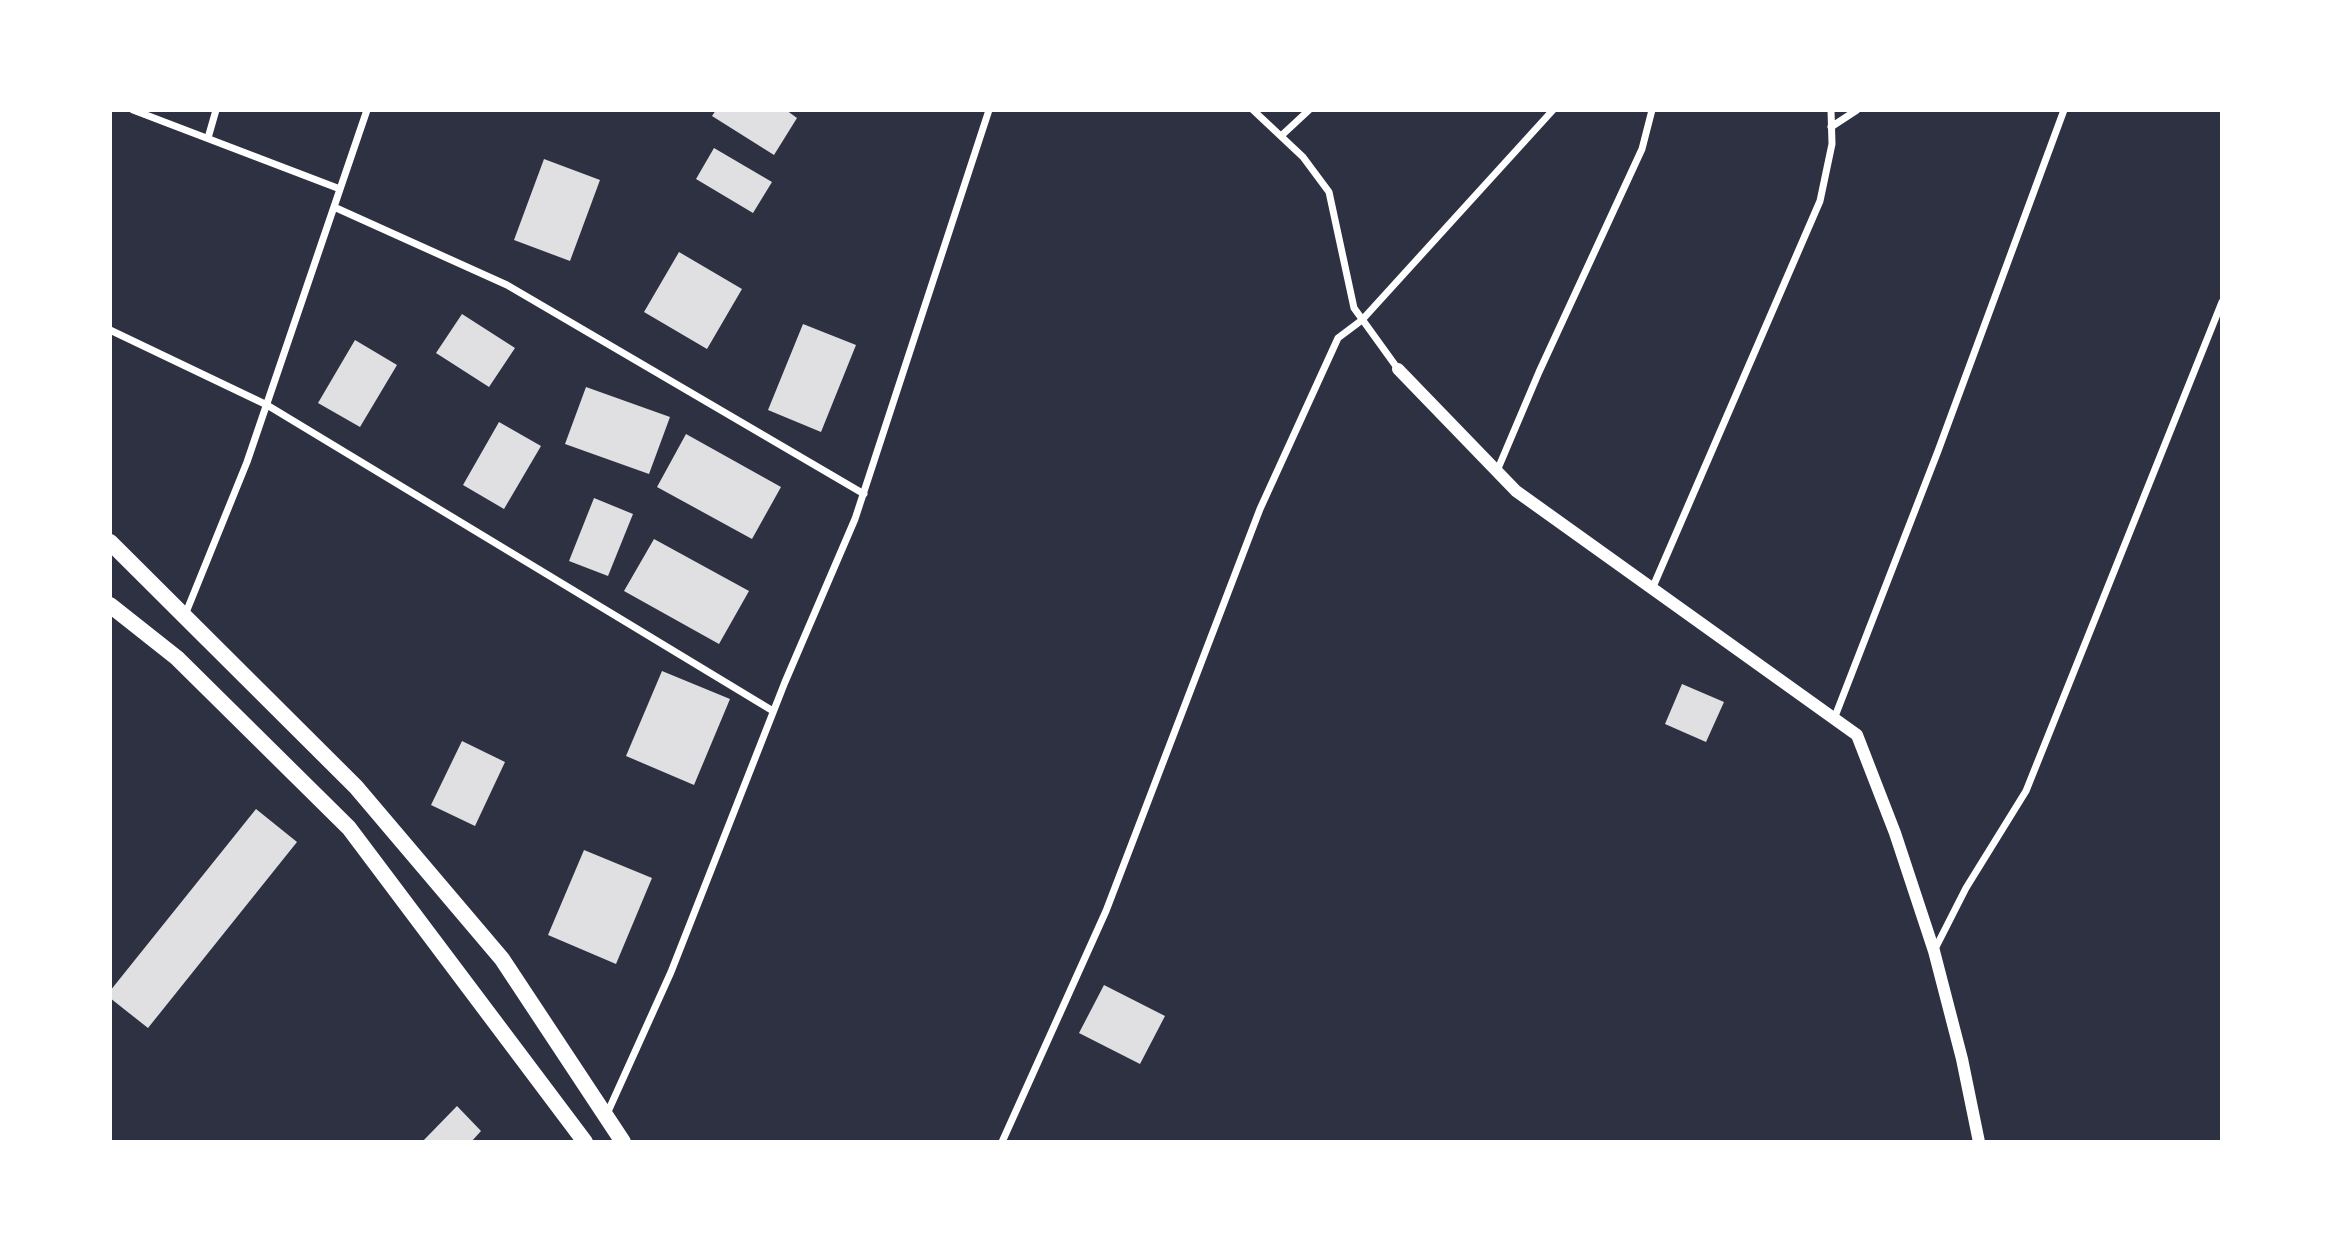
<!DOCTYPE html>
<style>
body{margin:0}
#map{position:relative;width:2332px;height:1252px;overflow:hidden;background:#2d3142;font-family:Commissioner,sans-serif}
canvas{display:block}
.frame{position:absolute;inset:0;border:112px solid #fff;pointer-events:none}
</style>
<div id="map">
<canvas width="2332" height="1252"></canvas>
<div class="frame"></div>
</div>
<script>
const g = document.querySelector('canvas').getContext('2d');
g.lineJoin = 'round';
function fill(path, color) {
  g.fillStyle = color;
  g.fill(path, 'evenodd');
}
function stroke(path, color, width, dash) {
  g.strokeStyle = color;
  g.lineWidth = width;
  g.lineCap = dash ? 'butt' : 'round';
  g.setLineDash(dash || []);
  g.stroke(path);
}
const building = new Path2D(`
 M 716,110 L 786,110 L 797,118 L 774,155 L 712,116 Z
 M 714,148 L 772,182 L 753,213 L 696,179 Z
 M 544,159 L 600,180 L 570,261 L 514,240 Z
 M 679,252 L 742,289 L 707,349 L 644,312 Z
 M 462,314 L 515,348 L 489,387 L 436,353 Z
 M 803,324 L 856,345 L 821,432 L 768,410 Z
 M 355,340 L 397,365 L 360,427 L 318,403 Z
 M 586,387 L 670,417 L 649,474 L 565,444 Z
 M 499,422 L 541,446 L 504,509 L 463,485 Z
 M 686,434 L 781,487 L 752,539 L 657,487 Z
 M 594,498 L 633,514 L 608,576 L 569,561 Z
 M 654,539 L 749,591 L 719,644 L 624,591 Z
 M 662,671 L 730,699 L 694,785 L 626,756 Z
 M 1682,684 L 1724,702 L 1706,742 L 1665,724 Z
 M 462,741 L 505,762 L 475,826 L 431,805 Z
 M 256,809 L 297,842 L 148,1028 L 110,998 L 110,991 Z
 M 584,850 L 652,878 L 616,964 L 548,935 Z
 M 1104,985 L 1165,1016 L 1140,1064 L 1079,1033 Z
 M 457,1106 L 481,1131 L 471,1142 L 422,1142 Z`);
const minor = new Path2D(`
 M 133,110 L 340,189
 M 1253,110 L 1303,157 L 1329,192 L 1354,308 L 1398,369
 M 1831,127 L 1857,110
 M 1281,136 L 1309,110
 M 208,138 L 216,110
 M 334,207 L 507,285 L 864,494
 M 110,330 L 267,405 L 773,711
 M 1497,471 L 1539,372 L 1642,149 L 1652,110
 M 1652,589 L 1820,201 L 1832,144 L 1831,110
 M 185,615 L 247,462 L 367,110
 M 1834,719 L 1938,451 L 2064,110
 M 1935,949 L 1966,888 L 2026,791 L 2222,302
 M 606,1116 L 671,972 L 785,682 L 855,519 L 989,110
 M 1002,1142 L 1106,911 L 1260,509 L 1338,338 L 1362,320 L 1553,110`);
const tertiary = new Path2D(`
 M 1398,369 L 1516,491 L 1857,735 L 1895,833 L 1934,951 L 1962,1059 L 1979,1142`);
const trunk = new Path2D(`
 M 110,542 L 356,787 L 502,959 L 623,1142
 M 110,605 L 177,658 L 349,828 L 585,1142`);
fill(building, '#e0e0e3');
stroke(minor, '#fff', 7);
stroke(tertiary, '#fff', 12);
stroke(trunk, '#fff', 16);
</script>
